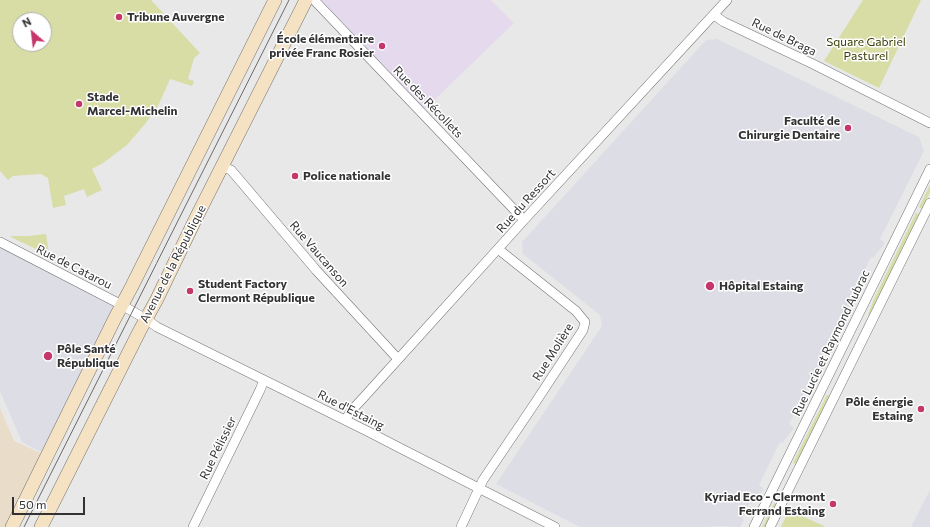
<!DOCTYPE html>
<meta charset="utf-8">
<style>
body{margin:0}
#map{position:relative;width:930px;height:527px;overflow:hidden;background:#e8e8e9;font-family:Commissioner,sans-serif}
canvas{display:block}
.north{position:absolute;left:12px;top:12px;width:40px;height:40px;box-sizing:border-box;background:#fff;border:1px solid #adadad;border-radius:50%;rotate:332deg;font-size:11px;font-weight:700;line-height:16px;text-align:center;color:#323233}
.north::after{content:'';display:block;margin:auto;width:14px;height:18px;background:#c3376b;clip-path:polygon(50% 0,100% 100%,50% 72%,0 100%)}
.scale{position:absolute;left:12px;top:497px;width:73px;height:18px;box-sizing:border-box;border:2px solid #323233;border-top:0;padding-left:5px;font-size:12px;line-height:14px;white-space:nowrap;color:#323233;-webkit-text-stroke:3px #fff;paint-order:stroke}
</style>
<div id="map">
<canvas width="930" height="527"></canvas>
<div class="north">N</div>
<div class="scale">50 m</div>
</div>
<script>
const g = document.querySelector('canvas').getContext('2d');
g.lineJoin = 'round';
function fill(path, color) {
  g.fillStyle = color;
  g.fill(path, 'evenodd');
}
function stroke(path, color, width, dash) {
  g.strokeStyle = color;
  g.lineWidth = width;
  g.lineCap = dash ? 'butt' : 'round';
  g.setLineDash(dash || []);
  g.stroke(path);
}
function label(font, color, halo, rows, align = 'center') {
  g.font = font + ' Commissioner,sans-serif';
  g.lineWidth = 3;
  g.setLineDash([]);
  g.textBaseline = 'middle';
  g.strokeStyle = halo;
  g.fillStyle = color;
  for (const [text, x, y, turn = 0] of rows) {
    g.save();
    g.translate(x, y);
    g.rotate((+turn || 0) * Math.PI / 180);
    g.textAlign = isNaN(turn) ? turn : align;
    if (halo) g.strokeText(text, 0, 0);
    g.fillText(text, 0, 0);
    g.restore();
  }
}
const commercial = new Path2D(`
 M 0,408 L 14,441 L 47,456 L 12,527 L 0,527 Z`);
const built = new Path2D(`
 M 717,39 L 919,137 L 924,151 L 880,239 L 885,243 L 873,258 L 871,257 L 850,301 L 855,305 L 843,319 L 841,319 L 820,362 L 824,366 L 813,381 L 811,380 L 789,424 L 794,428 L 782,443 L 780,442 L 759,485 L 764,489 L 752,504 L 750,503 L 742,519 L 744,520 L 740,527 L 722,526 L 705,527 L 580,527 L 496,484 L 602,326 L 600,315 L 523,254 L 522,242 L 706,40 Z
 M 0,243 L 117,303 L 47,455 L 22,442 L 0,391 Z
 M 930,490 L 930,527 L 911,527 Z`);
const education = new Path2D(`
 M 321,0 L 491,0 L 514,23 L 425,109 Z`);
const green = new Path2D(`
 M 0,0 L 151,0 L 200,53 L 194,58 L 188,79 L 194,81 L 192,86 L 170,79 L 159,104 L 154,113 L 153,113 L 145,124 L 127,145 L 103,163 L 92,169 L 102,190 L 87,197 L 84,189 L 64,196 L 66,205 L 53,208 L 48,178 L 41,174 L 13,176 L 8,180 L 0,171 ZM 20,20 L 44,20 L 44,44 L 20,44 Z
 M 863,0 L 921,0 L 879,88 L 824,61 Z
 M 930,185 L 930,192 L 922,209 L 919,207 Z
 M 916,213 L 919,214 L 869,316 L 868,315 L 874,299 Z
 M 46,234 L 49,254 L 46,254 L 11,237 L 11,236 L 28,236 Z
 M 827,395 L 830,396 L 796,464 L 793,463 Z
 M 774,503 L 777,504 L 765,527 L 762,527 Z
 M 789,510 L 824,526 L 824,527 L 781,527 Z`);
const street = new Path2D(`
 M 314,0 L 524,220
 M 714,15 L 724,22 L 813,64 L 930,123
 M 222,167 L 231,170 L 316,270 L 398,359
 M 0,242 L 118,303 L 146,319 L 157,327 L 369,432 L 398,447 L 555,527
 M 345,420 L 352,410 L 364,397 L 524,220 L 727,0
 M 193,527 L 260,390 L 264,380
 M 461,527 L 483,480 L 535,403 L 583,330 L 585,322 L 576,311 L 498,249
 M 754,527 L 930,169
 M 770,527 L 930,203`);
const secondary = new Path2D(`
 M 12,527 L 114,320 L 132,286 L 275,0
 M 41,527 L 139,332 L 157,299 L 196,218 L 306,0`);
const tram = new Path2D(`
 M 24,527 L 289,0`);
const markers = [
 [119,17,4,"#c3376b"],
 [382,46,4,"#c3376b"],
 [79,104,4,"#c3376b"],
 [848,128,4,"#c3376b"],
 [295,176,4,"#c3376b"],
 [710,286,5,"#c3376b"],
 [190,291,4,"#c3376b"],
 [48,356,5,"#c3376b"],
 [921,409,4,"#c3376b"],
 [833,504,4,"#c3376b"]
];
const poiNames = [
 ["Tribune Auvergne",127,17],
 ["École élémentaire",374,39,"right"],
 ["privée Franc Rosier",374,53,"right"],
 ["Stade",87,97],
 ["Marcel-Michelin",87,111],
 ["Faculté de",840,121,"right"],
 ["Chirurgie Dentaire",840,135,"right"],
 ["Police nationale",303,176],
 ["Student Factory",198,284],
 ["Clermont République",198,298],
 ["Hôpital Estaing",719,286],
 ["Pôle Santé",57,349],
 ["République",57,363],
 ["Pôle énergie",913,402,"right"],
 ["Estaing",913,416,"right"],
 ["Kyriad Eco - Clermont",825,497,"right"],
 ["Ferrand Estaing",825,511,"right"]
];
const streetNames = [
 ["Rue de Braga",784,37,26],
 ["Rue des Récollets",428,102,46],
 ["Rue du Ressort",526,201,-48],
 ["Rue Vaucanson",319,254,49],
 ["Avenue de la République",173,264,-63],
 ["Rue de Catarou",74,267,27],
 ["Rue Lucie et Raymond Aubrac",831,343,-64],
 ["Rue Molière",553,352,-58],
 ["Rue d'Estaing",351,410,27],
 ["Rue Pélissier",218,448,-64]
];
const parkNames = [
 ["Square Gabriel",866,42],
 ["Pasturel",866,56]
];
fill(commercial, '#e9dcc9');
fill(built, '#dddde6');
fill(education, '#e5d9ed');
fill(green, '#d8dda5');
stroke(street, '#747476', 10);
stroke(secondary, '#747476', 14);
stroke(street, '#fff', 9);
stroke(secondary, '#f4e2c2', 13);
stroke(tram, '#6a6a6b', 1);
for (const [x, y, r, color] of markers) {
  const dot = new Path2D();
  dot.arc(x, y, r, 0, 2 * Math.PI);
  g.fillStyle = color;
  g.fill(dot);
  stroke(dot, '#fff', 1.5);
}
label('bold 12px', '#323233', '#fff', poiNames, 'left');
label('12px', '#323233', '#fff', streetNames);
label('12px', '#393c02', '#fff', parkNames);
</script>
